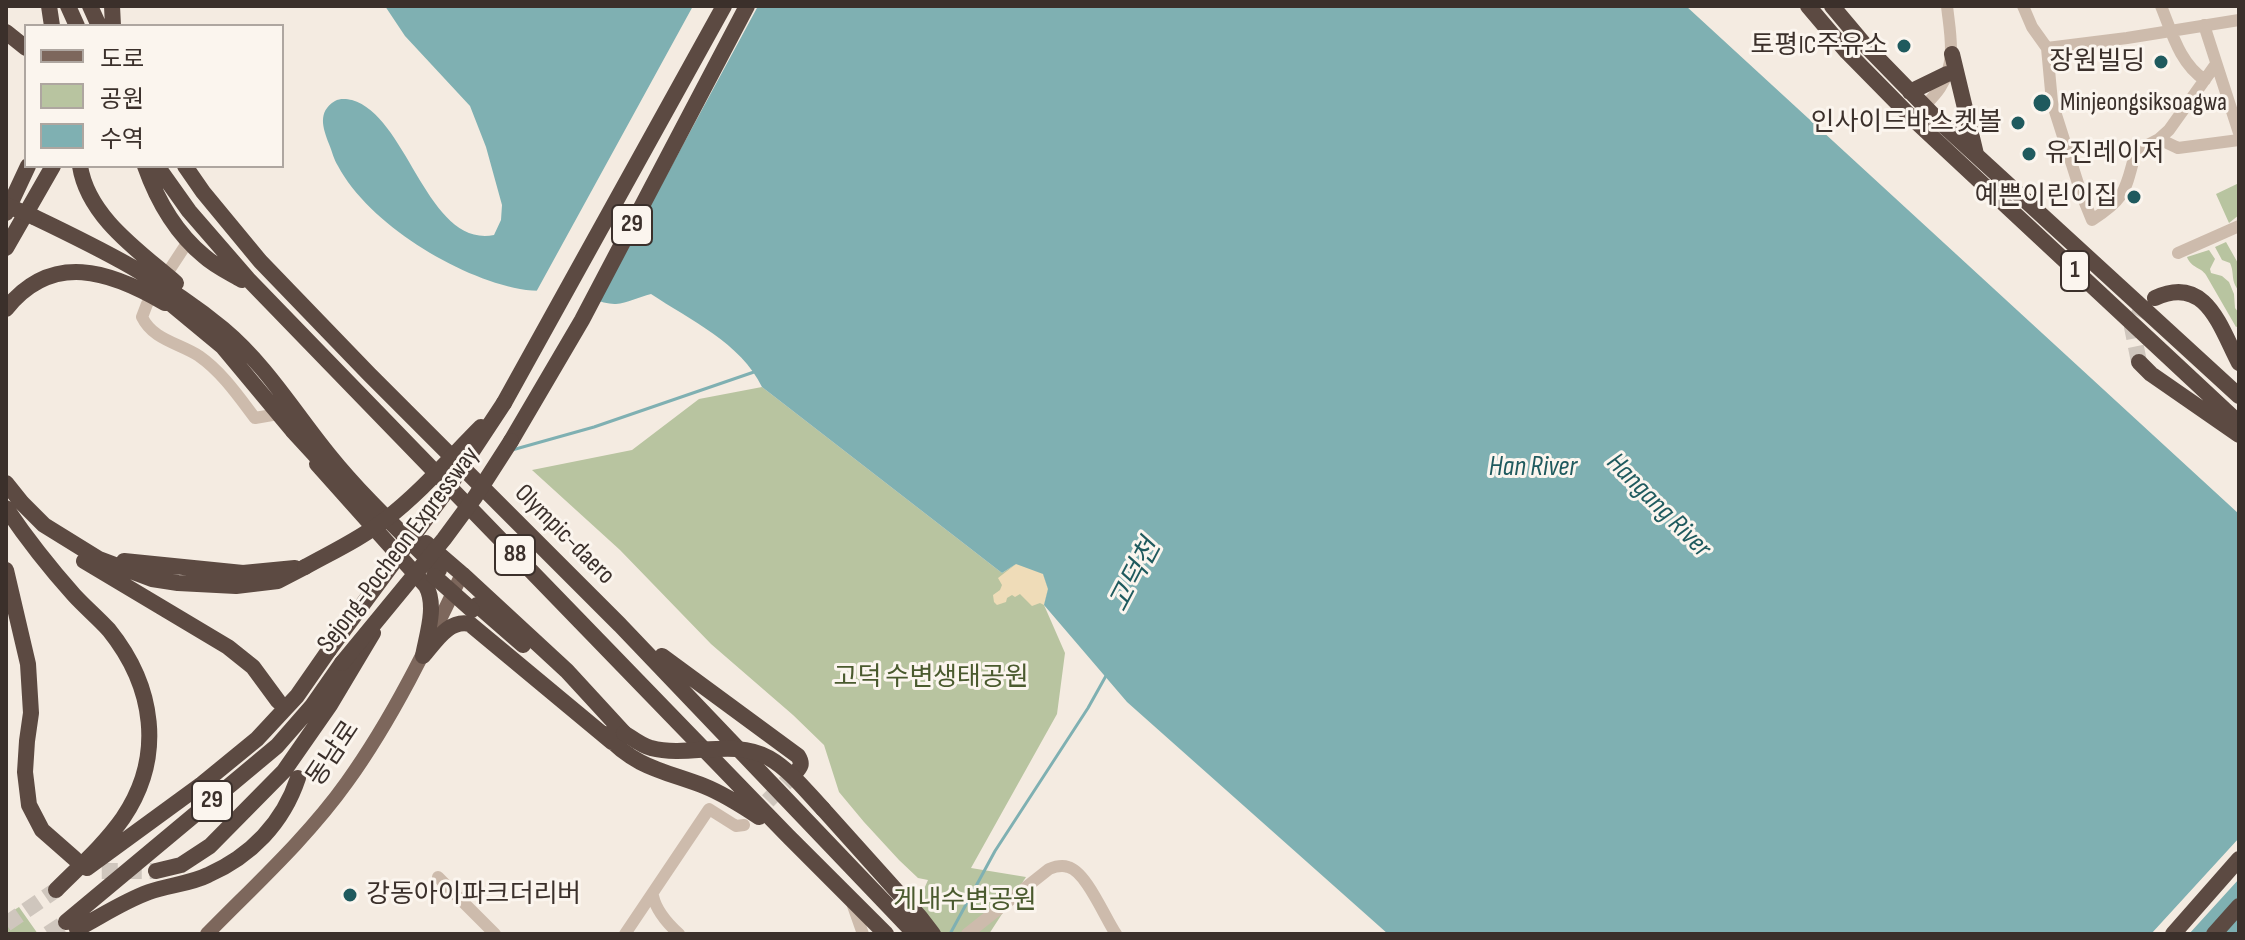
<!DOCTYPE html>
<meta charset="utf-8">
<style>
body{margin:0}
#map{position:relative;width:2245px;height:940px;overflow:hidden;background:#f4ebe1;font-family:"Sofia Sans Condensed","Noto Sans KR",sans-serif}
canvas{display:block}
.frame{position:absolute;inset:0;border:8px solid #3b302b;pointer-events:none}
.legend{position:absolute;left:24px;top:24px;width:260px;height:144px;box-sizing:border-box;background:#fbf5ee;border:2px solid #aea6a0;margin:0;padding:10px 14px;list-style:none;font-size:24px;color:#3b302b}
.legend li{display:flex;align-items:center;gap:16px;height:40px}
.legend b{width:40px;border:2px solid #aea6a0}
</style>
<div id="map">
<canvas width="2245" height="940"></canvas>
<div class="frame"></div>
<ul class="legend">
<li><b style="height:10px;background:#7d675c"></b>도로</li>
<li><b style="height:22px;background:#b8c4a0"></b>공원</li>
<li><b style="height:22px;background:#7fb0b2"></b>수역</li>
</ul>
</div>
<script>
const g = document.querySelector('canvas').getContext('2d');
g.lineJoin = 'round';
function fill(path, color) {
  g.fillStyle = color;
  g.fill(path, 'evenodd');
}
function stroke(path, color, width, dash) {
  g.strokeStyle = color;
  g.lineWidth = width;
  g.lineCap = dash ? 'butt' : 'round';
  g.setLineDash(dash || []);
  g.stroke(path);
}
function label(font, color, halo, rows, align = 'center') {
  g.font = font + ' "Sofia Sans Condensed","Noto Sans KR",sans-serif';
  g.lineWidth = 6;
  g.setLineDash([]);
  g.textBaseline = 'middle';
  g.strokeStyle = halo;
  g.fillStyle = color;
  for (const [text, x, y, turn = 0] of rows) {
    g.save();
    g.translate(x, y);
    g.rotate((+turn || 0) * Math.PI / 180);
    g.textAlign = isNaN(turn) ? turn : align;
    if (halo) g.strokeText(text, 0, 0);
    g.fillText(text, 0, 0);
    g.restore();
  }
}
const green = new Path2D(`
 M 2239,183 L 2239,215 L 2229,223 L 2216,194 Z
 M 2226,242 L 2239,265 L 2239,291 C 2230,280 2235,274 2230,263 L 2222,260 L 2215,247 Z
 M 2209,250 L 2215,259 L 2210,269 L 2211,273 L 2222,276 L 2229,282 L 2234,294 L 2235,308 L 2239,313 L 2239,326 L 2236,327 L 2206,275 C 2201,267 2191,268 2187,257 Z
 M 762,387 L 1002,573 L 1016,564 L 1043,574 L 1048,589 L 1044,605 L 1065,653 L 1057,714 L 971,868 L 1026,877 L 989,934 L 904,934 L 928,880 L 918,878 L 899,860 L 864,822 L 839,792 L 824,745 L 793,715 L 711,644 L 620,550 L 532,470 L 632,450 L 699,399 Z
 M 19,907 L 38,934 L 6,934 L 6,915 Z`);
const sand = new Path2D(`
 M 1016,564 L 1029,567 L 1043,574 L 1048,589 L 1044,605 L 1040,603 L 1032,606 L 1020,594 L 1015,597 L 1012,595 L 1007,598 L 1006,602 L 997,605 L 994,602 L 993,595 L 1000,590 L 1002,585 L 998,578 Z`);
const water = new Path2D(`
 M 385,6 L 1686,6 L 2239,514 L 2239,934 L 1388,934 L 1127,702 L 1044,605 L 1048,589 L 1043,574 L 1016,564 L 1002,573 L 762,387 C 741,343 690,320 651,294 C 639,297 627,303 616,304 C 604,305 582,294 569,292 C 553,290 536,292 520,289 C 457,277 369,224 338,166 C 334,160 332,151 329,144 C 323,128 317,112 335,101 C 340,98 347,99 352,100 C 408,116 427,248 494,235 L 501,220 L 502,205 L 486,147 L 470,106 L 405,36 Z`);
const pier = new Path2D(`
 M 693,6 L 758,6 L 597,304 L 568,296 L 535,294 Z
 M 2239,838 L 2239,879 L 2189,934 L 2151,934 Z`);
const stream = new Path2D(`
 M 512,450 L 594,427 L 754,372
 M 950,934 L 995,851 L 1088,708 L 1107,674`);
const highwayTunnel = new Path2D(`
 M 2139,362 L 2132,327 L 2144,305 L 2153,299
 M 751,818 L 794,774
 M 80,861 L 101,871 L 156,871
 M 6,924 L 56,890
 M 48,934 L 66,922`);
const minor = new Path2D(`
 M 2023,6 L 2032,27 L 2047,48 L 2052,102 L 2081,193 L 2092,220 C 2128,197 2125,189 2136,151 L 2159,139 L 2169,130 L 2216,64
 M 2161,6 C 2172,33 2180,64 2205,80
 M 2204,25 L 2239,133
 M 2047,48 L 2127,38 L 2239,20
 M 1919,112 C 1926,104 1934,97 1940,88 C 1957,62 1950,34 1947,6
 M 2159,139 L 2178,148 L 2239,140
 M 189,240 L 147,304 L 142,317 C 153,340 179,343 199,356 C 222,372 239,397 255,418 L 278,414
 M 2178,253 L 2239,226
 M 438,877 L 495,934
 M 653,896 C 656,910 668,924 679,934
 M 851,900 L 863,934
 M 625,934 L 709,809 L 736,826 L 744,825
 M 967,934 L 1049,869 C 1054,867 1062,865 1068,867 C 1086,871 1105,918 1116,934`);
const major = new Path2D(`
 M 207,934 C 255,885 307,838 347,782 C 393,718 428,645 462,574`);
const highway = new Path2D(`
 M 49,6 L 52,26
 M 68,6 L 77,26
 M 90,6 L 99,26
 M 112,6 L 113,26
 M 1808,6 L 1847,52 L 1913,119 L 2239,423
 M 1832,6 L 1864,44 L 1941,123 L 2239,396
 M 6,32 L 26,48
 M 1952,54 L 1976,154
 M 1910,92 L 1947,74
 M 80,166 C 88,217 139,251 176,283
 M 145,166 C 157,200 176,233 204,256 C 215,266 230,273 242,280
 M 157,166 L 189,211 L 248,279 L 787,835 L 886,934
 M 185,166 L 203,192 L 260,261 L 369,374 L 620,625 L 915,934
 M 6,213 L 28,166
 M 34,217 C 101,249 165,281 223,329 C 266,365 294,412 329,455 C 362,496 401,532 439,570
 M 6,248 L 53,166
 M 158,293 L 222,346 L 292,430 L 327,468
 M 2155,298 C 2206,274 2220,327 2239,363
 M 6,309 C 52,251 110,271 165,303
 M 2139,362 L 2151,374 L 2239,435
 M 504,403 L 724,6
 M 511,441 L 582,320 L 747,6
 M 317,464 L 426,586 C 437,606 427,634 423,656 C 436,641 449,619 470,624 L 612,742
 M 6,483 L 22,503 L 44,525 L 99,559 L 152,579 L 178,583 L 236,586 L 278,581 L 305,567
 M 6,508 C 27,539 49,567 74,595 C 85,607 98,618 109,630 C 154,686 165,756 123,818 C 104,845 79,867 56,890
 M 426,543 L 462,574 L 567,671 L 624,733
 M 84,561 L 228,647 L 253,667 L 278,701
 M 124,561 L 243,573 L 295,568
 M 6,570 L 28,664 L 31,713 L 27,741 L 25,772 L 29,805 L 42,830 L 75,859
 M 477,605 L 523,645
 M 662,656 L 798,756 C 803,764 801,767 794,774
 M 605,734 C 635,768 665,771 704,786 C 724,794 741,805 759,817
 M 823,809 L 920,917 L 933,934
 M 87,868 L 202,784 L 257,739 L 297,696 L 329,650
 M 156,871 L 181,865 L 210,846 L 284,771 L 330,705 L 373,633
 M 66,922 L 277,746 L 312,706 L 342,663
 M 77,929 C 100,917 124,901 149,892 C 168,885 190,884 208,875 C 251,856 283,823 298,778
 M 2173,934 L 2239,859
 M 2214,934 L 2239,906`);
const highwayBridge = new Path2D(`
 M 6,205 L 34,217
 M 305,567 C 332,552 362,538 386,519 C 421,492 450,458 481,427
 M 434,576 L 472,610
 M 329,650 L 442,497 L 504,403
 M 342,663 L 444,539 L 475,497 L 511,441
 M 624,733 C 632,738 642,746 651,748 C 689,758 733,738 769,758 C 790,770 807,792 823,809`);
const markers = [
 [1904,46,8,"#1f5a5e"],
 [2161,62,8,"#1f5a5e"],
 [2042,103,10,"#1f5a5e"],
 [2018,123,8,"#1f5a5e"],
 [2029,154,8,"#1f5a5e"],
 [2134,197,8,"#1f5a5e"],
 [350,895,8,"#1f5a5e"]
];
const shields = [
 [632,225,40],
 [2075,271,28],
 [515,555,40],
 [212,801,40]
];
const shieldNames = [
 ["29",632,225],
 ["1",2075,271],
 ["88",515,555],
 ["29",212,801]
];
const poiNames = [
 ["토평IC주유소",1888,46],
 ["장원빌딩",2145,62],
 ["Minjeongsiksoagwa",2060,103,"left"],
 ["인사이드바스켓볼",2002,123],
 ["유진레이저",2045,154,"left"],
 ["예쁜이린이집",2118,197],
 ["강동아이파크더리버",366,895,"left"]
];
const streetNames = [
 ["Olympic-daero",564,535,45],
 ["Sejong-Pocheon Expressway",399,550,-53],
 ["동남로",334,754,-56]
];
const parkNames = [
 ["고덕 수변생태공원",931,678],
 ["게내수변공원",965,901]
];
const waterNames = [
 ["Han River",1533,468],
 ["Hangang River",1658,506,45],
 ["고덕천",1136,576,-62]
];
fill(green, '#b8c4a0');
fill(sand, '#efdcb8');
fill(water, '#7fb0b2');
fill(pier, '#f4ebe1');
stroke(stream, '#7fb0b2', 3);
stroke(highwayTunnel, '#cfc6bd', 16, [16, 8]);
stroke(minor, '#cdbbac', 12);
stroke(major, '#7d675c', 14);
stroke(highway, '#5c4a42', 16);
stroke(highwayBridge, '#5c4a42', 16);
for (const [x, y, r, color] of markers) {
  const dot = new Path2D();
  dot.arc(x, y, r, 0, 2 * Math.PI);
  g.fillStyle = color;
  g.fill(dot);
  stroke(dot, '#fbf5ee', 3);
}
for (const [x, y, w] of shields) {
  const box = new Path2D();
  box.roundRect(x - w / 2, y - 20, w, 40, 6);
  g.fillStyle = '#fbf5ee';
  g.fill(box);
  stroke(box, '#3b302b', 2);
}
label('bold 24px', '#3b302b', null, shieldNames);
label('26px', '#3b302b', '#fbf5ee', poiNames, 'right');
label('26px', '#3b302b', '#fbf5ee', streetNames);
label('26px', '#4a5a2e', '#fbf5ee', parkNames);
label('italic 28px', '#1f5a5e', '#fbf5ee', waterNames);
</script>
